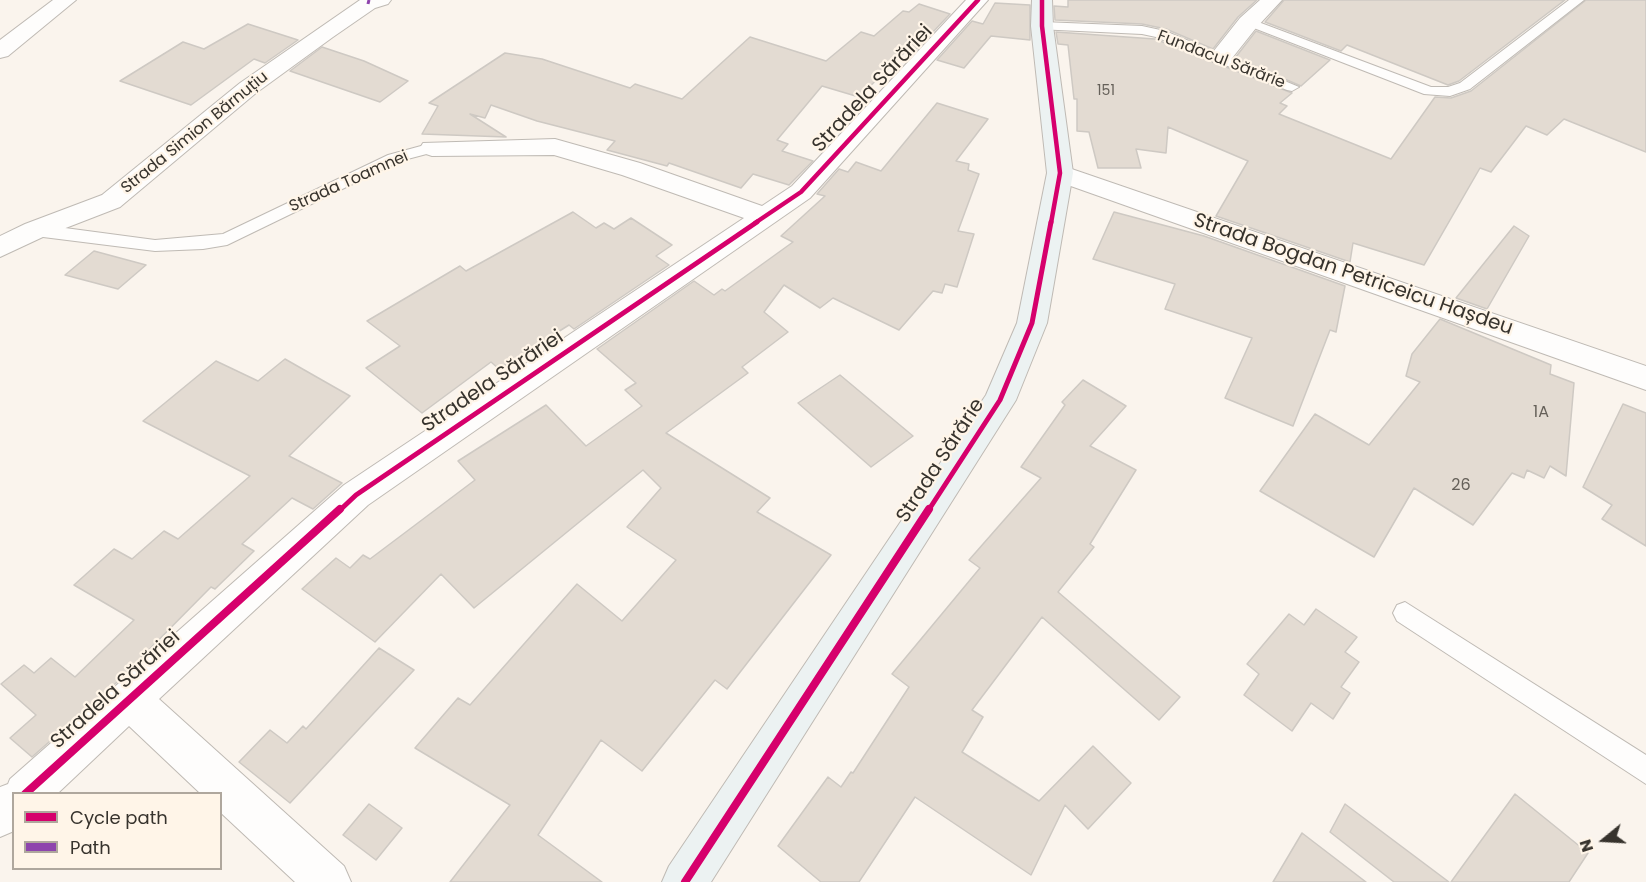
<!DOCTYPE html>
<meta charset="utf-8">
<style>
body{margin:0}
#map{position:relative;width:1646px;height:882px;overflow:hidden;background:#faf4ed;font-family:Poppins,sans-serif}
canvas{display:block}
.legend{position:absolute;left:12px;top:792px;width:210px;height:78px;box-sizing:border-box;background:#fff5e8;border:2px solid #afa79d;margin:0;padding:8px 10px;list-style:none;font-size:18px;color:#37332d}
.legend li{display:flex;align-items:center;gap:12px;height:30px}
.legend b{width:30px;border:2px solid #afa79d}
.north{position:absolute;left:1574px;top:810px;width:60px;height:60px;-webkit-text-stroke:4px #fff5e8;paint-order:stroke;rotate:252deg;font-size:16px;font-weight:700;line-height:24px;text-align:center;color:#37332d}
.north::after{content:'';display:block;margin:auto;width:21px;height:27px;background:#37332d;clip-path:polygon(50% 0,100% 100%,50% 72%,0 100%)}
</style>
<div id="map">
<canvas width="1646" height="882"></canvas>
<ul class="legend">
<li><b style="height:8px;background:#d6006c"></b>Cycle path</li>
<li><b style="height:8px;background:#8e44ad"></b>Path</li>
</ul>
<div class="north">N</div>
</div>
<script>
const g = document.querySelector('canvas').getContext('2d');
g.lineJoin = 'round';
function fill(path, color) {
  g.fillStyle = color;
  g.fill(path, 'evenodd');
}
function stroke(path, color, width, dash) {
  g.strokeStyle = color;
  g.lineWidth = width;
  g.lineCap = dash ? 'butt' : 'round';
  g.setLineDash(dash || []);
  g.stroke(path);
}
function label(font, color, halo, rows, align = 'center') {
  g.font = font + ' Poppins,sans-serif';
  g.lineWidth = 4.5;
  g.setLineDash([]);
  g.textBaseline = 'middle';
  g.strokeStyle = halo;
  g.fillStyle = color;
  for (const [text, x, y, turn = 0] of rows) {
    g.save();
    g.translate(x, y);
    g.rotate((+turn || 0) * Math.PI / 180);
    g.textAlign = isNaN(turn) ? turn : align;
    if (halo) g.strokeText(text, 0, 0);
    g.fillText(text, 0, 0);
    g.restore();
  }
}
const building = new Path2D(`
 M 1068,0 L 1257,0 L 1238,17 L 1213,49 L 1166,29 L 1142,24 L 1055,20 L 1054,6 L 1068,7 Z
 M 1284,0 L 1565,0 L 1459,81 L 1448,85 L 1347,45 L 1341,51 L 1265,22 Z
 M 1586,0 L 1646,0 L 1646,152 L 1564,119 L 1547,135 L 1526,126 L 1491,172 L 1480,168 L 1424,265 L 1353,243 L 1350,262 L 1216,216 L 1248,161 L 1168,127 L 1166,153 L 1136,149 L 1141,168 L 1098,168 L 1089,132 L 1077,131 L 1077,99 L 1074,99 L 1068,45 L 1058,44 L 1056,32 L 1155,39 L 1292,93 L 1280,103 L 1287,106 L 1279,114 L 1391,159 L 1435,97 L 1451,98 L 1471,91 Z
 M 995,3 L 1030,5 L 1030,40 L 991,36 L 964,68 L 937,60 L 972,21 L 983,24 Z
 M 919,4 L 950,14 L 913,53 L 906,51 L 859,97 L 822,86 L 777,140 L 788,144 L 782,151 L 813,161 L 789,185 L 753,174 L 741,188 L 669,163 L 667,166 L 607,150 L 615,141 L 537,121 L 491,105 L 485,118 L 470,114 L 506,137 L 422,134 L 438,106 L 429,103 L 505,53 L 542,59 L 630,88 L 635,84 L 682,99 L 750,37 L 826,61 L 861,32 L 874,36 L 903,11 L 909,12 Z
 M 248,24 L 298,40 L 265,63 L 254,59 L 191,105 L 120,81 L 183,42 L 204,49 Z
 M 1256,31 L 1330,60 L 1301,86 L 1235,58 Z
 M 322,47 L 364,61 L 408,81 L 380,102 L 290,71 Z
 M 937,103 L 988,119 L 956,161 L 969,164 L 968,170 L 979,174 L 958,231 L 974,234 L 957,287 L 945,284 L 942,293 L 933,291 L 899,330 L 833,298 L 820,308 L 784,285 L 764,312 L 788,332 L 742,367 L 748,373 L 666,433 L 770,498 L 757,512 L 831,555 L 727,689 L 715,680 L 642,771 L 601,740 L 538,835 L 602,882 L 450,882 L 510,805 L 415,748 L 458,698 L 470,705 L 577,584 L 622,621 L 676,560 L 627,527 L 661,488 L 643,470 L 474,608 L 441,574 L 375,642 L 302,589 L 336,558 L 350,568 L 363,555 L 370,559 L 475,480 L 458,461 L 546,405 L 586,446 L 642,406 L 625,390 L 636,383 L 597,349 L 694,281 L 714,295 L 722,289 L 725,291 L 793,242 L 781,236 L 825,196 L 817,194 L 839,169 L 848,172 L 856,162 L 881,171 Z
 M 573,212 L 596,228 L 604,223 L 614,229 L 631,218 L 672,245 L 656,256 L 669,265 L 574,329 L 569,325 L 499,369 L 491,362 L 422,413 L 366,368 L 400,346 L 367,321 L 460,266 L 466,271 Z
 M 1114,212 L 1204,236 L 1345,286 L 1336,332 L 1330,330 L 1293,426 L 1225,398 L 1252,338 L 1165,309 L 1175,284 L 1093,259 Z
 M 1514,226 L 1529,236 L 1487,309 L 1456,298 Z
 M 94,251 L 146,265 L 118,289 L 65,275 Z
 M 1440,319 L 1551,365 L 1550,374 L 1574,383 L 1566,476 L 1550,466 L 1544,478 L 1527,470 L 1524,478 L 1512,473 L 1473,525 L 1414,488 L 1374,557 L 1260,491 L 1315,414 L 1369,445 L 1420,382 L 1406,376 L 1412,354 Z
 M 285,359 L 350,396 L 289,456 L 342,483 L 313,509 L 292,498 L 242,544 L 254,551 L 215,589 L 211,587 L 116,683 L 32,757 L 10,738 L 36,715 L 1,684 L 24,665 L 34,673 L 51,658 L 75,677 L 134,620 L 74,585 L 114,549 L 132,559 L 164,531 L 178,539 L 250,476 L 143,421 L 216,361 L 258,381 Z
 M 840,375 L 913,436 L 871,467 L 798,403 Z
 M 1083,380 L 1126,406 L 1090,446 L 1136,470 L 1090,544 L 1094,547 L 1058,592 L 1180,697 L 1159,720 L 1042,617 L 972,710 L 983,717 L 962,752 L 1039,801 L 1093,746 L 1131,783 L 1088,829 L 1065,805 L 1031,875 L 915,797 L 859,882 L 821,882 L 778,846 L 828,777 L 841,787 L 851,772 L 853,773 L 909,687 L 892,674 L 980,568 L 969,560 L 1041,478 L 1021,467 L 1065,405 L 1062,402 Z
 M 1623,404 L 1646,413 L 1646,546 L 1602,519 L 1612,505 L 1583,487 Z
 M 1316,609 L 1357,637 L 1345,652 L 1359,662 L 1341,687 L 1350,693 L 1333,719 L 1311,703 L 1292,731 L 1244,695 L 1259,674 L 1247,664 L 1289,614 L 1304,625 Z
 M 379,648 L 414,670 L 290,803 L 239,762 L 270,730 L 287,743 L 303,726 L 306,729 Z
 M 1515,794 L 1588,853 L 1569,882 L 1451,882 Z
 M 369,804 L 402,828 L 376,860 L 343,835 Z
 M 1345,804 L 1449,882 L 1394,882 L 1330,832 Z
 M 1302,833 L 1366,882 L 1273,882 Z`);
const lane = new Path2D(`
 M 1569,0 L 1584,0 L 1470,89 L 1450,96 L 1424,94 L 1241,23 L 1243,20 L 1253,20 L 1431,87 L 1448,87 L 1460,83 Z
 M 1042,22 L 1142,26 L 1165,31 L 1299,87 L 1292,91 L 1287,90 L 1156,37 L 1142,34 L 1037,29 L 1035,26 Z
 M 432,143 L 438,145 L 440,148 L 438,151 L 400,161 L 227,245 L 203,249 L 155,251 L 35,236 L 26,230 L 35,224 L 155,240 L 223,234 L 388,155 Z
 M 1405,602 L 1646,755 L 1646,784 L 1397,621 L 1393,613 L 1397,605 Z`);
const street = new Path2D(`
 M 53,0 L 76,0 L 8,56 L 0,58 L 0,40 Z
 M 360,0 L 391,0 L 388,4 L 375,8 L 333,37 L 256,93 L 120,207 L 45,236 L 0,257 L 0,236 L 25,224 L 102,195 L 240,83 Z
 M 966,0 L 988,0 L 810,198 L 368,505 L 159,699 L 344,866 L 351,882 L 295,882 L 220,812 L 220,794 L 201,794 L 129,726 L 57,794 L 14,794 L 14,831 L 0,837 L 0,787 L 8,784 L 10,779 L 344,485 L 744,218 L 622,175 L 554,155 L 432,156 L 423,153 L 420,148 L 423,143 L 555,139 L 640,163 L 762,206 L 792,186 Z
 M 1260,0 L 1282,0 L 1256,28 L 1229,62 L 1213,62 L 1210,57 L 1213,52 L 1240,18 Z
 M 1060,165 L 1646,366 L 1646,390 L 1051,179 L 1047,173 L 1051,167 Z`);
const secondary = new Path2D(`
 M 1032,0 L 1052,0 L 1053,26 L 1073,173 L 1047,323 L 1016,400 L 711,882 L 662,882 L 669,866 L 986,395 L 1017,323 L 1047,173 L 1031,26 Z`);
const quiet = new Path2D(`
 M 368,4 L 369,0`);
const cyclewayFar2 = new Path2D(`
 M 1042,0 L 1042,26 L 1060,173 L 1051,223
 M 755,223 L 801,192 L 978,0`);
const cyclewayFar1 = new Path2D(`
 M 339,511 L 356,495 L 757,222
 M 928,511 L 1000,400 L 1032,323 L 1051,222`);
const cycleway = new Path2D(`
 M 25,794 L 340,509
 M 685,882 L 929,509`);
const farNumbernames = [
 ["151",1106,91]
];
const farStreetnames = [
 ["Fundacul Sărărie",1221,60,21],
 ["Strada Simion Bărnuțiu",195,133,-39],
 ["Strada Toamnei",349,182,-24]
];
const numberNames = [
 ["1A",1541,413],
 ["26",1461,486]
];
const streetNames = [
 ["Stradela Sărăriei",873,89,-47],
 ["Strada Bogdan Petriceicu Hașdeu",1353,275,19],
 ["Stradela Sărăriei",493,382,-34],
 ["Strada Sărărie",941,461,-57],
 ["Stradela Sărăriei",116,690,-42]
];
fill(building, '#e3dbd2');
stroke(building, '#cec9c3', 1.5);
stroke(lane, '#bfbab4', 2);
stroke(street, '#bfbab4', 2);
stroke(secondary, '#bfbab4', 2);
fill(lane, '#fefdfc');
fill(street, '#fefdfc');
fill(secondary, '#ecf2f2');
stroke(quiet, '#8e44ad', 3, [7, 3]);
stroke(cyclewayFar2, '#d6006c', 4.5);
stroke(cyclewayFar1, '#d6006c', 5);
stroke(cycleway, '#d6006c', 8);
label('14px', '#656059', null, farNumbernames);
label('16px', '#37332d', '#fff5e8', farStreetnames);
label('16px', '#656059', null, numberNames);
label('20px', '#37332d', '#fff5e8', streetNames);
</script>
